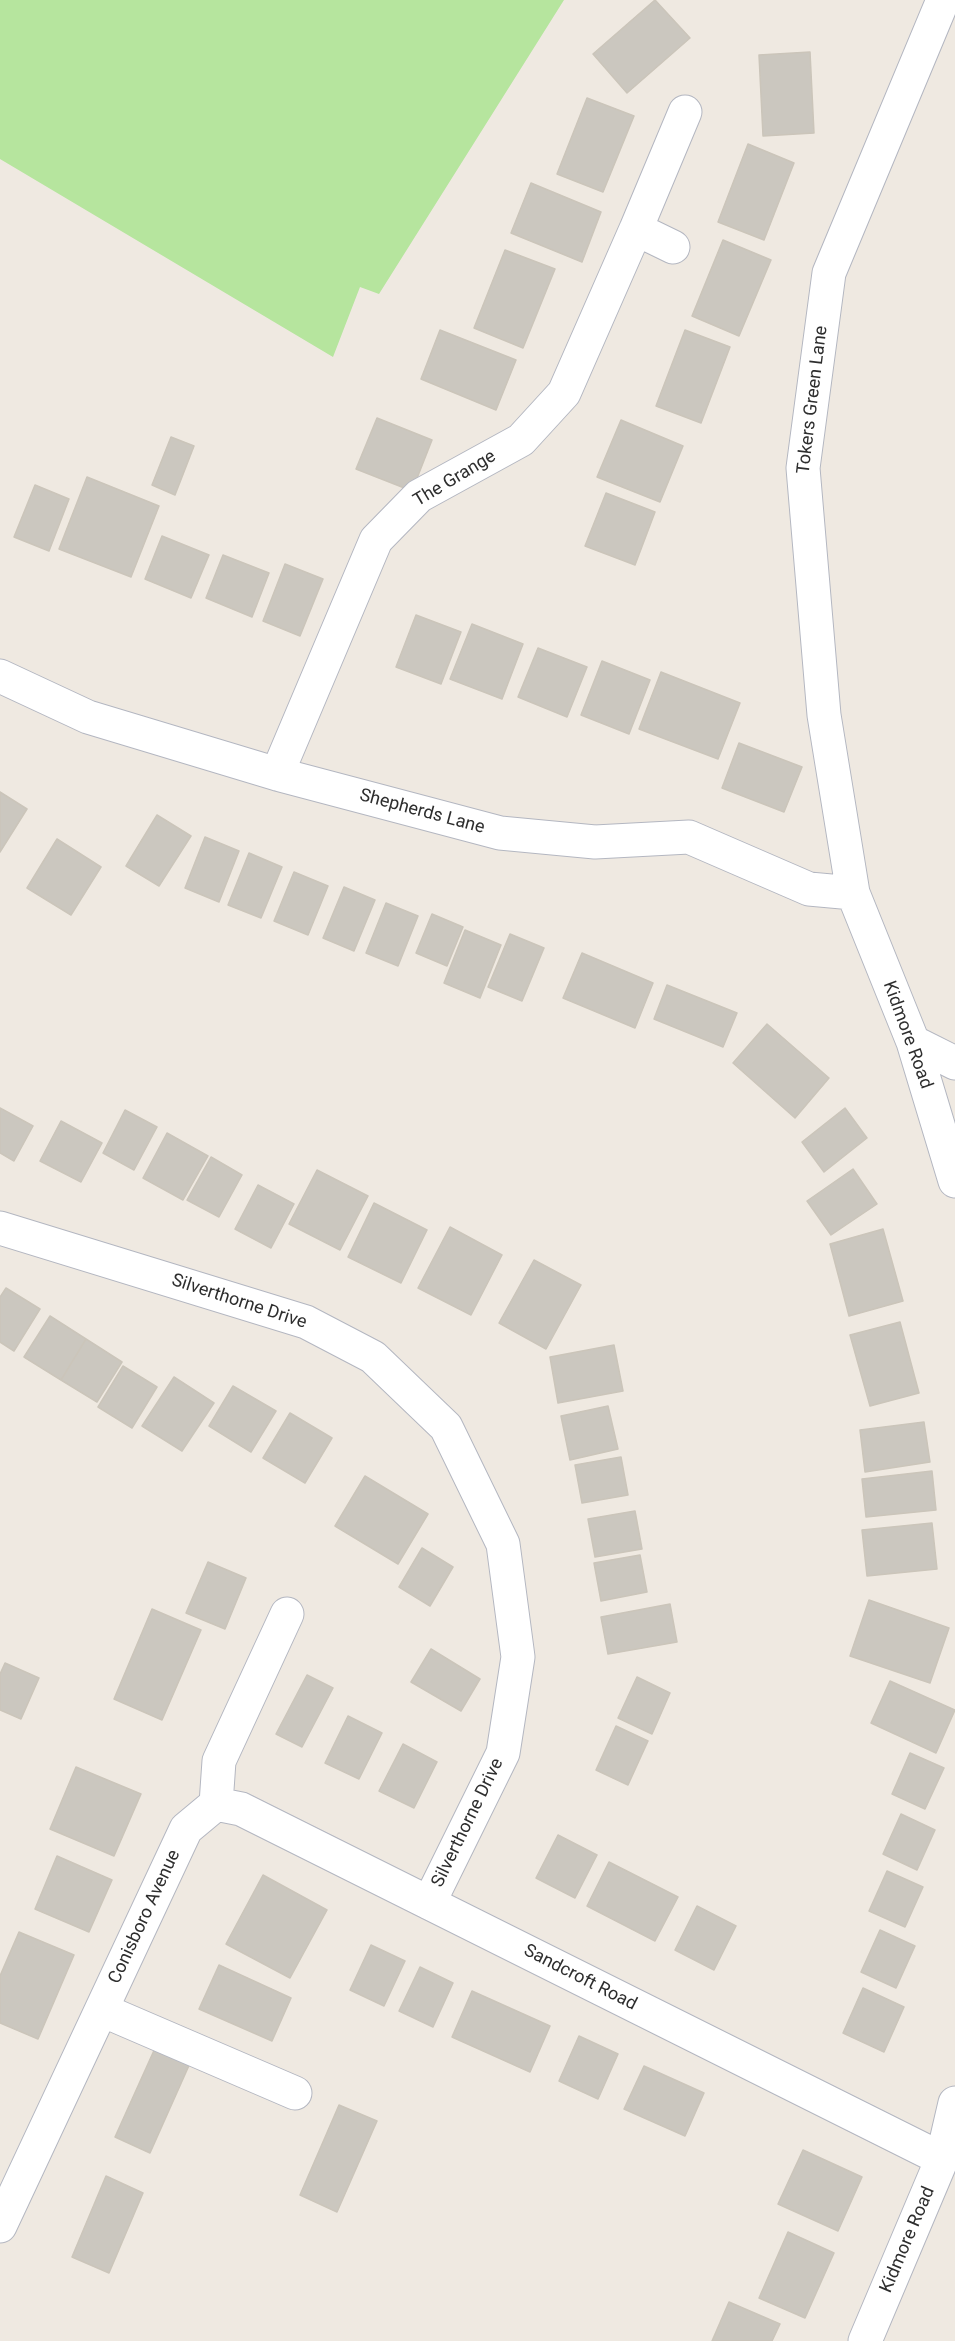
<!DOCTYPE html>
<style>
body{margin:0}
canvas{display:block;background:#efe9e1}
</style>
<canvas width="955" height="2341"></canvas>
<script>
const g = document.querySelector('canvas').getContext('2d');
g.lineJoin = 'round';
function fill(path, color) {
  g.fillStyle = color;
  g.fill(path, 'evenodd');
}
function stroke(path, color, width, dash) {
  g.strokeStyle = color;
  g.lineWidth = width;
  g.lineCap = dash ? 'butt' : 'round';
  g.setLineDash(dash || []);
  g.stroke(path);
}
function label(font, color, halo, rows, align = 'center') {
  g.font = font + ' Roboto,sans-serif';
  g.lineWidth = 4.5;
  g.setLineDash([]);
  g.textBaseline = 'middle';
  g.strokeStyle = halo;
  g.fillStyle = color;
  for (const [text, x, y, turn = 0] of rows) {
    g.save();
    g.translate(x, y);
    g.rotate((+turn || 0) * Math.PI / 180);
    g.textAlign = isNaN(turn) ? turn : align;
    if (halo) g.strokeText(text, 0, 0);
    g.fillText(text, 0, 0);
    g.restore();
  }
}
const green = new Path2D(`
 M 0,0 L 564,0 L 379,294 L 360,287 L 333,357 L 0,159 Z`);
const building = new Path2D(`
 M 655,0 L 690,38 L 627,93 L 593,54 Z
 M 810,52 L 814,133 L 763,136 L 759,55 Z
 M 587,98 L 634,116 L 603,192 L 557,174 Z
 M 748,144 L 794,163 L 764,240 L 718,222 Z
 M 531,183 L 601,212 L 582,262 L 511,233 Z
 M 723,240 L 771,260 L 739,336 L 692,316 Z
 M 505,250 L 555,269 L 523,348 L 474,328 Z
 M 440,330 L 516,360 L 496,410 L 421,379 Z
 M 685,330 L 730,347 L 701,423 L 656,406 Z
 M 377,418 L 432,440 L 412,491 L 356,469 Z
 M 621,420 L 683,446 L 660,502 L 597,477 Z
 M 171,437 L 194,446 L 175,495 L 152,485 Z
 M 87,477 L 159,506 L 131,577 L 59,549 Z
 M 35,485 L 69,499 L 49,551 L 14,537 Z
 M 606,493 L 655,512 L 635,565 L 585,546 Z
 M 162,536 L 209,555 L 191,598 L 145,579 Z
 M 223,555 L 269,573 L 252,617 L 206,598 Z
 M 285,564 L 323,579 L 300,636 L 263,621 Z
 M 416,615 L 461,632 L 441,684 L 396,667 Z
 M 472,624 L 523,644 L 502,699 L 450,679 Z
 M 538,648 L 587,667 L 567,717 L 518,697 Z
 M 602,661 L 650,680 L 629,734 L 581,715 Z
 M 661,672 L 740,703 L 718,759 L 639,729 Z
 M 739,743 L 802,767 L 784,812 L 722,788 Z
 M 0,792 L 27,809 L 0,852 Z
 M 157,815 L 191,836 L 159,886 L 126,866 Z
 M 205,837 L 239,851 L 219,902 L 185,888 Z
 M 57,839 L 101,867 L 71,915 L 27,888 Z
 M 249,853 L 282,867 L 261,918 L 228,905 Z
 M 294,872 L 328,886 L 308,935 L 274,921 Z
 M 344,887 L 375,900 L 354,951 L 323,938 Z
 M 386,903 L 418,916 L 398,966 L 366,953 Z
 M 432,914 L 463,927 L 447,966 L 416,953 Z
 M 465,930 L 501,945 L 480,998 L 444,983 Z
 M 510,934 L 544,948 L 522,1001 L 488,987 Z
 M 582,953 L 653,983 L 635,1028 L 563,998 Z
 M 667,985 L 737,1013 L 723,1047 L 654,1019 Z
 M 767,1024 L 829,1078 L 795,1118 L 733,1063 Z
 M 0,1108 L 33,1126 L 14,1161 L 0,1153 Z
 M 845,1108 L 867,1138 L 824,1172 L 802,1142 Z
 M 125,1110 L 157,1127 L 134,1170 L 103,1153 Z
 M 61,1121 L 102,1143 L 81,1182 L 40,1161 Z
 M 167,1133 L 208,1156 L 183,1200 L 143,1178 Z
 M 211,1157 L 242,1175 L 219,1217 L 187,1200 Z
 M 853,1169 L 877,1204 L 831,1235 L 807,1201 Z
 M 317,1170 L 368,1196 L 340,1250 L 289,1224 Z
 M 258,1185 L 294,1204 L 271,1248 L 235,1229 Z
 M 374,1203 L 427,1230 L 401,1283 L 348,1257 Z
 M 450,1227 L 502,1255 L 471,1315 L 418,1288 Z
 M 883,1229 L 903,1301 L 849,1316 L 830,1244 Z
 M 534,1260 L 581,1285 L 546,1349 L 499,1323 Z
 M 6,1288 L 40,1309 L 14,1351 L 0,1342 L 0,1297 Z
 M 50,1316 L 86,1339 L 61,1380 L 24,1357 Z
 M 900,1322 L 919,1393 L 870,1406 L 850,1335 Z
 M 86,1339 L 122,1362 L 97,1402 L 61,1380 Z
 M 614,1345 L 623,1391 L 558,1403 L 550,1357 Z
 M 123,1366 L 157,1387 L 132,1428 L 98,1407 Z
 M 174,1377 L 214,1403 L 182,1451 L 142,1426 Z
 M 233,1386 L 276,1411 L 251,1452 L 209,1426 Z
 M 608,1406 L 618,1449 L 570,1460 L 561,1416 Z
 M 290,1413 L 332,1438 L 305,1483 L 263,1458 Z
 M 924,1422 L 930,1462 L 865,1472 L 860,1430 Z
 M 621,1457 L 628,1495 L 582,1503 L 575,1465 Z
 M 932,1471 L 936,1510 L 866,1517 L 862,1479 Z
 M 365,1476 L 428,1514 L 398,1564 L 335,1526 Z
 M 635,1511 L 642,1549 L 595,1557 L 588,1519 Z
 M 932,1523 L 937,1569 L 867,1576 L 862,1530 Z
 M 422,1548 L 453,1567 L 430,1606 L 399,1587 Z
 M 640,1555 L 647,1592 L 601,1601 L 594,1563 Z
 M 208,1562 L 246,1578 L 225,1629 L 186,1613 Z
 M 869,1600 L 949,1628 L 930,1683 L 850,1656 Z
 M 670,1604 L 677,1642 L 608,1654 L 601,1617 Z
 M 152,1609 L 201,1630 L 162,1720 L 114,1699 Z
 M 431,1649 L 480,1679 L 461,1711 L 411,1682 Z
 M 5,1663 L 39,1678 L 21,1719 L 0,1710 L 0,1674 Z
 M 307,1675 L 333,1688 L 302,1747 L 276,1734 Z
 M 637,1677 L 670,1693 L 652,1734 L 618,1718 Z
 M 890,1681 L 955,1710 L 936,1753 L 871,1723 Z
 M 348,1716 L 382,1733 L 359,1779 L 325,1763 Z
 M 616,1726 L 648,1741 L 628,1785 L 596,1770 Z
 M 403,1744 L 437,1762 L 414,1808 L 379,1791 Z
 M 910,1753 L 944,1768 L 925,1809 L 892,1794 Z
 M 76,1767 L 141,1794 L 114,1856 L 50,1829 Z
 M 901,1814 L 935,1830 L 917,1870 L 883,1854 Z
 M 558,1835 L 597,1855 L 575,1898 L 536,1878 Z
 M 57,1856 L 112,1880 L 89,1932 L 35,1909 Z
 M 609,1862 L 678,1897 L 655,1941 L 587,1906 Z
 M 887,1871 L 923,1887 L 905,1927 L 869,1911 Z
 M 263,1875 L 327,1910 L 290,1978 L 226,1944 Z
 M 697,1906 L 736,1926 L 714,1970 L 675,1950 Z
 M 880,1930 L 915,1946 L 896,1988 L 861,1972 Z
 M 19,1932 L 74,1955 L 38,2039 L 0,2023 L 0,1976 Z
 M 371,1945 L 405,1961 L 384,2006 L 350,1990 Z
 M 219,1965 L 291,1998 L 272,2041 L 199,2009 Z
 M 420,1967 L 453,1983 L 433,2027 L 399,2011 Z
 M 863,1988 L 904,2007 L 884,2052 L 843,2033 Z
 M 472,1991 L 550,2026 L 530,2072 L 452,2037 Z
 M 579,2036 L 618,2054 L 598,2099 L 559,2081 Z
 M 156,2046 L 191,2061 L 150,2153 L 115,2137 Z
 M 644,2066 L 704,2093 L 685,2136 L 624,2109 Z
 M 339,2105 L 377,2121 L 337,2212 L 300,2195 Z
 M 803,2150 L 862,2177 L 838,2231 L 778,2204 Z
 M 106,2176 L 143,2193 L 109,2273 L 72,2257 Z
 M 788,2232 L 834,2253 L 805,2318 L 759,2298 Z
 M 729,2302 L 780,2324 L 772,2341 L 712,2341 Z`);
const minor = new Path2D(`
 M 943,0 L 829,273 L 803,468 L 824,715 L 853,893 L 913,1042 L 955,1181
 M 636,229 L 685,112
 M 0,676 L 88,717 L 277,774 L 500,833 L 595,842 L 689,837 L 809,889 L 853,893
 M 277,774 L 376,540 L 419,496 L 521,440 L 564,393 L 636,229 L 673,247
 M 913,1042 L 955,1063
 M 0,1228 L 306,1322 L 373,1357 L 446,1427 L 503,1544 L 518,1657 L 503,1753 L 429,1903
 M 216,1804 L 241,1809 L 942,2159
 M 102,2010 L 295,2093
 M 0,2226 L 186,1829 L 216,1804 L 219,1761 L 287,1614
 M 865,2341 L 942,2159 L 955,2103`);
const streetNames = [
 ["Tokers Green Lane",813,400,-83],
 ["The Grange",455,479,-31],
 ["Shepherds Lane",422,812,15],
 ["Kidmore Road",907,1035,70],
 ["Silverthorne Drive",239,1302,18],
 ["Silverthorne Drive",468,1823,-64],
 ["Conisboro Avenue",145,1917,-65],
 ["Sandcroft Road",580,1978,27],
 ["Kidmore Road",908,2240,-67]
];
fill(green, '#b6e59e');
fill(building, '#cbc7bf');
stroke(building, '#cbc5ba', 1.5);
stroke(minor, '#b4b7c1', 35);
stroke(minor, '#fff', 33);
label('18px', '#2e2e2e', '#fff', streetNames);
</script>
